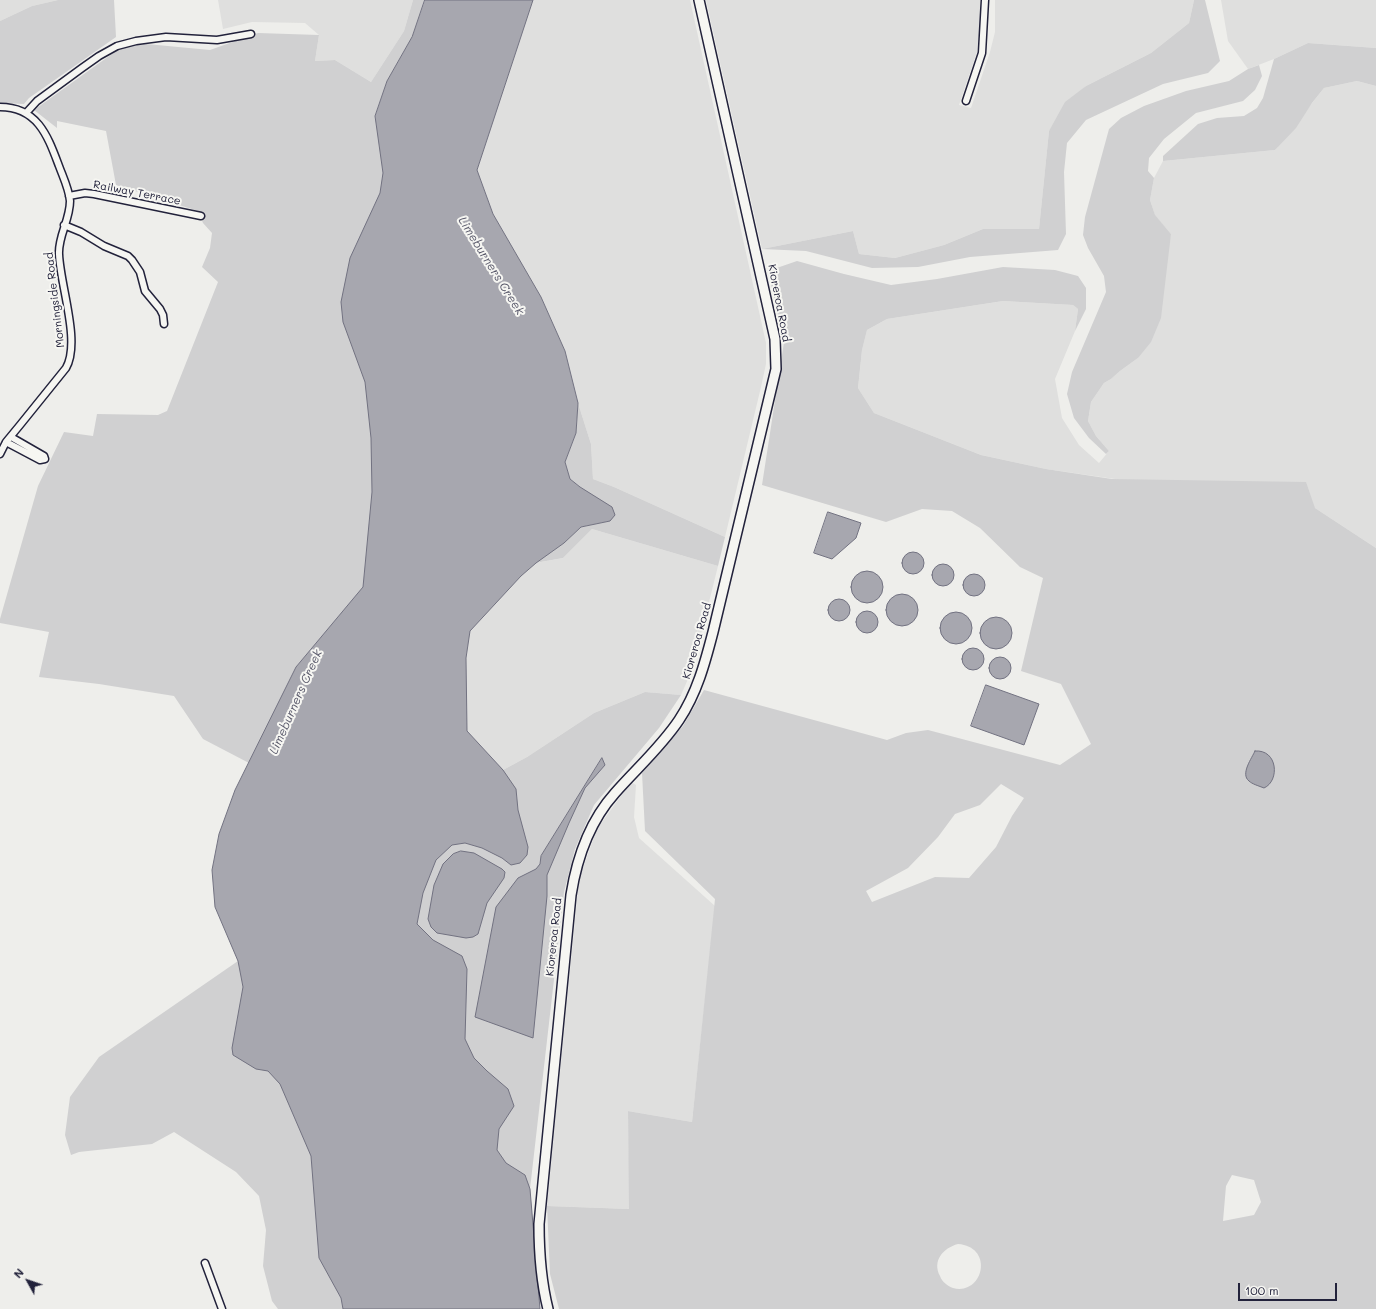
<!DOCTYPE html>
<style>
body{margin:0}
#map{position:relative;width:1376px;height:1309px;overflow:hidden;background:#eeeeeb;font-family:Mali,sans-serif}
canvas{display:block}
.north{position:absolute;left:8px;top:1261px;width:40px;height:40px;-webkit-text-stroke:3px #f6f6f2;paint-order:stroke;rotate:310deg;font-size:11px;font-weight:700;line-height:16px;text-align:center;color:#22223b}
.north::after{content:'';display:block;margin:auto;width:14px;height:18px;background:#22223b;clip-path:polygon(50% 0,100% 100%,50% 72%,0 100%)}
.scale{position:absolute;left:1238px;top:1283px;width:99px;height:18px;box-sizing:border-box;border:2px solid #22223b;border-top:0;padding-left:5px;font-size:12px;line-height:14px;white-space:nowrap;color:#22223b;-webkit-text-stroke:3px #f6f6f2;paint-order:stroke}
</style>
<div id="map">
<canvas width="1376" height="1309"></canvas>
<div class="north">N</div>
<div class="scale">100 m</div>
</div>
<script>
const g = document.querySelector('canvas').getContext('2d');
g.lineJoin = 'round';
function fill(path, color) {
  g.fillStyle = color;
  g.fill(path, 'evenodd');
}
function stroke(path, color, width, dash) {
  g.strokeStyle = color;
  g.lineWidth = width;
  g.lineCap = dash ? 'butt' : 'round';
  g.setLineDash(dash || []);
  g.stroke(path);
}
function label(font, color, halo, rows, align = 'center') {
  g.font = font + ' Mali,sans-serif';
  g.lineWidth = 4;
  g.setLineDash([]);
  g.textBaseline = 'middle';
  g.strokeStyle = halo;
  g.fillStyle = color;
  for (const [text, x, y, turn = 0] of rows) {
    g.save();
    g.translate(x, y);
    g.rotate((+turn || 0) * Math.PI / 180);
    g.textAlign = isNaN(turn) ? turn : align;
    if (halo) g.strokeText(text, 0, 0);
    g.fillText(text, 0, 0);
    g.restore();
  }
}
const built = new Path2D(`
 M 0,0 L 58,0 L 32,6 L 0,21 Z
 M 218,0 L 413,0 L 404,31 L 371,82 L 335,60 L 315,61 L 319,35 L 305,23 L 252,22 L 223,29 Z
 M 533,0 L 690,0 L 766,343 L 766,364 L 761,387 L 725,537 L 614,487 L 593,479 L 591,444 L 578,403 L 565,351 L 541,297 L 493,214 L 477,170 Z
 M 706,0 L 980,0 L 980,28 L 977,52 L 959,105 L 971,108 L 990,52 L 995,32 L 995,0 L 1194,0 L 1189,23 L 1151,53 L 1086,86 L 1049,131 L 1039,229 L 983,229 L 944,245 L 895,258 L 859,254 L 853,231 L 762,249 Z
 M 1221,0 L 1376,0 L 1376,48 L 1308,43 L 1274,59 L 1248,69 L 1228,41 Z
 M 1357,81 L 1376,86 L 1376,548 L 1315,508 L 1046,469 L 981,455 L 874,413 L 858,388 L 862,350 L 867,330 L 887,319 L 1003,301 L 1073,305 L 1078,309 L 1075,331 L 1055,379 L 1062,418 L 1079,445 L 1099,463 L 1109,451 L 1096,436 L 1088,421 L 1091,402 L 1104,383 L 1111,379 L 1120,371 L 1138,358 L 1171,234 L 1155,216 L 1150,200 L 1154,178 L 1163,161 L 1275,150 L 1324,88 Z
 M 592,529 L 718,566 L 692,670 L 681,695 L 645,692 L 594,713 L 527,757 L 503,770 L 467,731 L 466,658 L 470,631 L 521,576 L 536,563 L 563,558 Z
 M 631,782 L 636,785 L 634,817 L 639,838 L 715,906 L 692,1122 L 628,1111 L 630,1209 L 547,1206 L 579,879 L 597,829 Z`);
const green = new Path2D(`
 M 58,0 L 114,0 L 116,37 L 29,98 L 24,104 L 0,103 L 0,21 L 32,6 Z
 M 413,0 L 425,0 L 412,37 L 387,81 L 375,116 L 493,436 L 296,667 L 249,763 L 203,739 L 174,696 L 99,684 L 39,677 L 49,632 L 0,623 L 0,619 L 38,486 L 64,432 L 93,436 L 97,414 L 158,415 L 167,411 L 218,282 L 202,267 L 210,248 L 212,233 L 203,223 L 198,211 L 116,185 L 106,131 L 57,121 L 57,128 L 34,110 L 116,51 L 136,43 L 210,50 L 258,33 L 319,35 L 315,61 L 335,60 L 371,82 L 404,31 Z
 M 1194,0 L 1205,0 L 1220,61 L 1208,73 L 1163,84 L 1086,120 L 1067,143 L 1064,172 L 1066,234 L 1058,250 L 970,257 L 918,267 L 872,268 L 806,251 L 762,249 L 853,231 L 859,254 L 895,258 L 944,245 L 983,229 L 1039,229 L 1049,131 L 1065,102 L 1086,86 L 1151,53 L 1189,23 Z
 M 1308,43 L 1376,48 L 1376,86 L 1357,81 L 1324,88 L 1312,103 L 1296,128 L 1275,150 L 1163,161 L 1163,156 L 1198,124 L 1217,118 L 1244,116 L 1257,108 L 1263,98 L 1274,59 Z
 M 1259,65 L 1262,76 L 1255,90 L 1243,101 L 1196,113 L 1164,139 L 1149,158 L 1148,171 L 1154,178 L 1150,200 L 1155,215 L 1171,234 L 1161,318 L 1151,342 L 1138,358 L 1120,371 L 1111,379 L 1104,383 L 1091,402 L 1088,421 L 1096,436 L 1109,451 L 1106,454 L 1089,438 L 1074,418 L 1067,394 L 1072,372 L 1106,292 L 1104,276 L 1088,248 L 1083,235 L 1085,217 L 1109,129 L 1121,118 L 1144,106 L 1186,91 L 1229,81 L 1248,69 Z
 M 797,261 L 844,274 L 891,285 L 937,279 L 1003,267 L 1055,270 L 1078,276 L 1086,288 L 1086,309 L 1075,331 L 1078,309 L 1073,305 L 1003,301 L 887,319 L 867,330 L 862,350 L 858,388 L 874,413 L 981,455 L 1046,469 L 1112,479 L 1306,482 L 1315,508 L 1376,548 L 1376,1309 L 559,1309 L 550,1274 L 547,1206 L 629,1209 L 628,1111 L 692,1122 L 715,899 L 645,831 L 642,773 L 683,726 L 704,690 L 887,740 L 906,733 L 928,730 L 1060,765 L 1091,744 L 1061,684 L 1021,671 L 1043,578 L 1020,567 L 980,528 L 952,511 L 922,509 L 886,522 L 762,485 L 784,342 L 768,271 ZM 1001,784 L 1024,798 L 1012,816 L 996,847 L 969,878 L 935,877 L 872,902 L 866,891 L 908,868 L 938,837 L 955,814 L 980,805 ZM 1232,1175 L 1254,1180 L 1261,1202 L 1254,1215 L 1223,1221 L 1226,1186 ZM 958,1244 C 995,1247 983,1296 953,1288 C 948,1286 942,1282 940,1276 C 932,1261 943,1248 958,1244 Z
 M 578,403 L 591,444 L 593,479 L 614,487 L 725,537 L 718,566 L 592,529 L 563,558 L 535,563 L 521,576 L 470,631 L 466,658 L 467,731 L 503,770 L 527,757 L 594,713 L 645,692 L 681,695 L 659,728 L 594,805 L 575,849 L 564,892 L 530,1189 L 540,1309 L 330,695 L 564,543 L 581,527 L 610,521 L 580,487 L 570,479 L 565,462 L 576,433 Z
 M 230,942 L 449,1309 L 278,1309 L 272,1301 L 263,1266 L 266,1230 L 259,1196 L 236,1172 L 174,1132 L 152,1144 L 79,1152 L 71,1155 L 65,1135 L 70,1097 L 99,1057 L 238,961 Z`);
const water = new Path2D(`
 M 425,0 L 533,0 L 477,170 L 493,214 L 541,297 L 565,351 L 578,403 L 576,433 L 565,462 L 570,479 L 580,487 L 612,507 L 615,515 L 610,521 L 581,527 L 564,543 L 536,563 L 521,576 L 470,631 L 466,658 L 467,731 L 503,770 L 516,789 L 518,810 L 528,847 L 527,855 L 520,863 L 511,865 L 502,858 L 482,848 L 465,843 L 452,845 L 436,860 L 423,893 L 417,924 L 433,940 L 462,956 L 467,969 L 465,1039 L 474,1058 L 487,1071 L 508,1089 L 514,1106 L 499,1129 L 497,1150 L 506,1163 L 525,1175 L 530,1189 L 540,1309 L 343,1309 L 341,1298 L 319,1258 L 311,1156 L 280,1084 L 268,1071 L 256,1069 L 233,1055 L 232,1048 L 243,987 L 238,961 L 215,907 L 212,870 L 219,834 L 235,790 L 296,667 L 363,587 L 372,492 L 371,438 L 365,382 L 343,322 L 341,302 L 350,258 L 380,193 L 383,173 L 375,116 L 387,81 L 412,37 Z
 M 828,512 L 861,523 L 856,538 L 832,559 L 814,553 Z
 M902 563a11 11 0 1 1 22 0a11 11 0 1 1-22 0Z
 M932 575a11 11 0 1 1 22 0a11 11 0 1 1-22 0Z
 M851 587a16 16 0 1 1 32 0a16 16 0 1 1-32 0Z
 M963 585a11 11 0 1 1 22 0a11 11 0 1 1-22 0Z
 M886 610a16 16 0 1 1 32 0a16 16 0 1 1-32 0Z
 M828 610a11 11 0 1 1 22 0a11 11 0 1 1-22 0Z
 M856 622a11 11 0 1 1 22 0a11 11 0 1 1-22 0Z
 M940 628a16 16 0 1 1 32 0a16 16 0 1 1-32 0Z
 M980 633a16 16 0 1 1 32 0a16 16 0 1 1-32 0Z
 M962 659a11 11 0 1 1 22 0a11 11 0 1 1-22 0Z
 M989 668a11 11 0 1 1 22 0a11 11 0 1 1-22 0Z
 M 986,685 L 1039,704 L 1024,745 L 971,726 Z
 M 1255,751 C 1278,749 1280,781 1264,788 C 1259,786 1252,784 1249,781 C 1240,774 1252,758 1255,751 Z
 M 602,758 L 605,765 L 585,788 L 569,823 L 547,875 L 547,896 L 533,1038 L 475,1017 L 496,907 L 518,878 L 536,869 L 540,864 L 541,856 Z
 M 461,851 L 474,853 L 502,869 L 505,872 L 504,878 L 487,903 L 478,934 L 473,937 L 466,938 L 437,933 L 431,927 L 428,919 L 434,885 L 443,864 L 453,854 Z`);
const minor = new Path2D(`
 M 966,101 L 982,53 L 985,0
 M 0,107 C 38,107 48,137 59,166 C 63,177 69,189 70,201 C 70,220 58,236 59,254 C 60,285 81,342 66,368 L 20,425 L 6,442 L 0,454
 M 26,113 L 37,101 L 82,68 L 99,56 L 117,46 L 136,41 L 166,37 L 217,40 L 251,34
 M 69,196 L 85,193 L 94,194 L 201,216
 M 64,225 L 81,232 L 104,246 L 128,256 L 132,260 L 140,272 L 145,291 L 160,309 L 163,315 L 164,324
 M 6,442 L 40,460 L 45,459 L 44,456 L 11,437
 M 205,1263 L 222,1309`);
const secondary = new Path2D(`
 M 548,1309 C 541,1281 539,1253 539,1224 L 571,895 C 577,857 589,822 615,793 C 636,769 661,747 679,720 C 697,693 705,663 713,632 L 776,369 L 775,339 L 699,0`);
const streetNames = [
 ["Railway Terrace",137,193,11],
 ["Morningside Road",55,300,-97],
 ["Kioreroa Road",779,303,79],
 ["Kioreroa Road",697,641,-74],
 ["Kioreroa Road",554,937,-84]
];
const waterNames = [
 ["Limeburners Creek",491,266,58],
 ["Limeburners Creek",296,702,-66]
];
fill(built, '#dfdfde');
fill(green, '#d0d0d1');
fill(water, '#a7a7af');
stroke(water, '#727281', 1);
stroke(minor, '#22223b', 9);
stroke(secondary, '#22223b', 12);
stroke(minor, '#f6f6f2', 6);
stroke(secondary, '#f6f6f2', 9);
label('11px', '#22223b', '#f6f6f2', streetNames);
label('italic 12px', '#575769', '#f6f6f2', waterNames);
</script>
